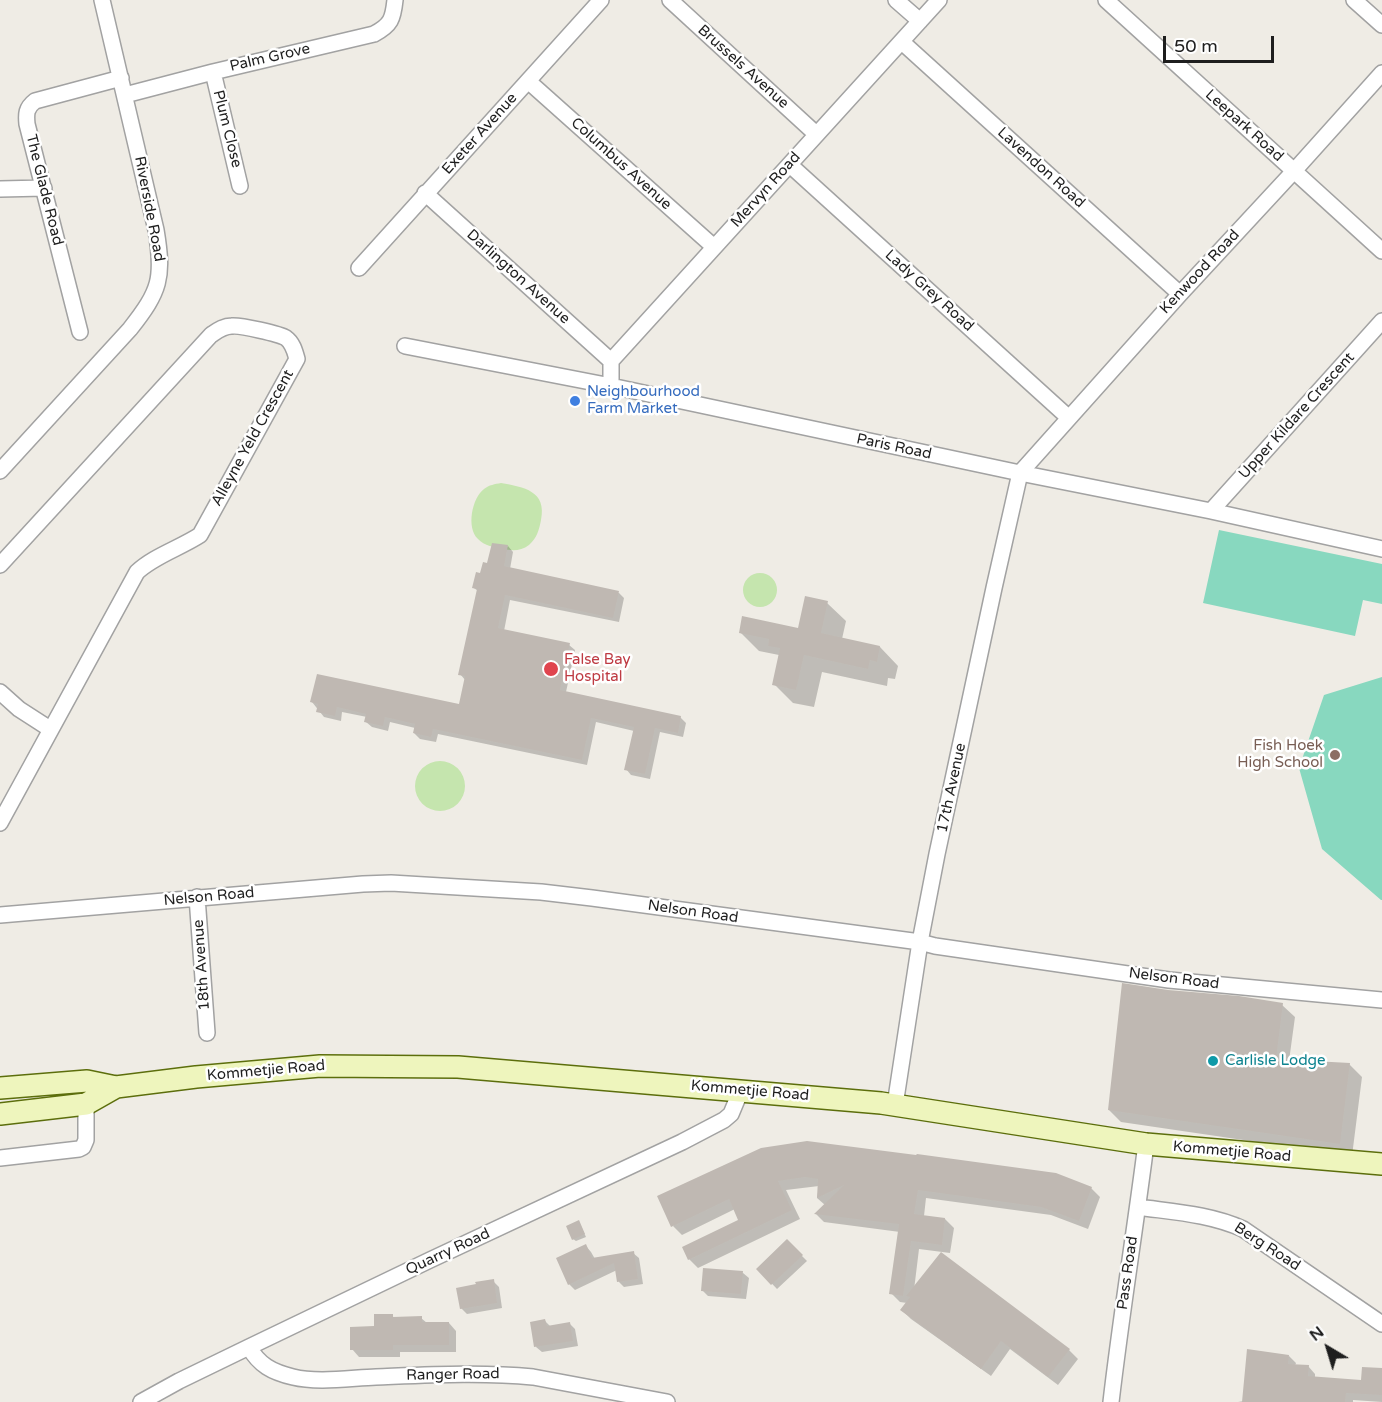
<!DOCTYPE html>
<style>
body{margin:0}
#map{position:relative;width:1382px;height:1402px;overflow:hidden;background:#efece5;font-family:"Varela Round",sans-serif}
canvas{display:block}
.north{position:absolute;left:1298px;top:1318px;width:60px;height:60px;-webkit-text-stroke:4px #fff;paint-order:stroke;rotate:322deg;font-size:16px;font-weight:700;line-height:24px;text-align:center;color:#1e1e1e}
.north::after{content:'';display:block;margin:auto;width:21px;height:27px;background:#1e1e1e;clip-path:polygon(50% 0,100% 100%,50% 72%,0 100%)}
.scale{position:absolute;left:1163px;top:36px;width:111px;height:27px;box-sizing:border-box;border:3px solid #1e1e1e;border-top:0;padding-left:8px;font-size:18px;line-height:21px;white-space:nowrap;color:#1e1e1e;-webkit-text-stroke:4px #fff;paint-order:stroke}
</style>
<div id="map">
<canvas width="1382" height="1402"></canvas>
<div class="north">N</div>
<div class="scale">50 m</div>
</div>
<script>
const g = document.querySelector('canvas').getContext('2d');
g.lineJoin = 'round';
function fill(path, color) {
  g.fillStyle = color;
  g.fill(path, 'evenodd');
}
function stroke(path, color, width, dash) {
  g.strokeStyle = color;
  g.lineWidth = width;
  g.lineCap = dash ? 'butt' : 'round';
  g.setLineDash(dash || []);
  g.stroke(path);
}
function label(font, color, halo, rows, align = 'center') {
  g.font = font + ' "Varela Round",sans-serif';
  g.lineWidth = 5;
  g.setLineDash([]);
  g.textBaseline = 'middle';
  g.strokeStyle = halo;
  g.fillStyle = color;
  for (const [text, x, y, turn = 0] of rows) {
    g.save();
    g.translate(x, y);
    g.rotate((+turn || 0) * Math.PI / 180);
    g.textAlign = isNaN(turn) ? turn : align;
    if (halo) g.strokeText(text, 0, 0);
    g.fillText(text, 0, 0);
    g.restore();
  }
}
const grass = new Path2D(`
 M 501,483 C 524,487 547,491 541,520 C 539,530 537,538 529,545 C 521,551 513,551 503,549 C 495,547 484,546 478,539 C 466,528 472,498 484,489 C 489,485 495,484 501,483 Z
 M743 590a17 17 0 1 1 34 0a17 17 0 1 1-34 0Z
 M415 786a25 25 0 1 1 50 0a25 25 0 1 1-50 0Z`);
const pitch = new Path2D(`
 M 1219,530 L 1382,564 L 1382,604 L 1363,600 L 1355,636 L 1203,603 Z
 M 1382,677 L 1382,900 L 1381,900 L 1322,849 L 1299,768 L 1324,695 Z`);
const shadow = new Path2D(`
 M 508,546 L 513,552 L 510,569 L 619,593 L 624,598 L 619,622 L 510,600 L 504,631 L 569,645 L 575,650 L 566,692 L 680,717 L 686,723 L 683,737 L 660,732 L 650,779 L 631,775 L 626,769 L 634,731 L 596,722 L 587,765 L 438,734 L 436,742 L 420,739 L 414,733 L 415,728 L 390,722 L 388,731 L 372,727 L 366,722 L 367,717 L 342,712 L 341,721 L 324,717 L 312,702 L 460,706 L 466,681 L 460,674 L 478,591 L 474,588 L 489,565 Z
 M 827,603 L 846,621 L 842,639 L 880,647 L 898,666 L 895,679 L 888,678 L 887,686 L 822,672 L 814,707 L 793,703 L 774,684 L 779,655 L 759,651 L 740,632 L 799,630 Z
 M 1282,1005 L 1295,1017 L 1289,1061 L 1349,1064 L 1362,1077 L 1352,1156 L 1121,1122 L 1109,1110 Z
 M 762,1149 L 1091,1188 L 1100,1197 L 1088,1229 L 1051,1215 L 926,1198 L 924,1216 L 945,1219 L 954,1228 L 950,1253 L 919,1249 L 914,1290 L 1069,1350 L 1078,1359 L 1058,1385 L 1010,1349 L 991,1376 L 911,1319 L 902,1310 L 907,1303 L 900,1302 L 891,1293 L 900,1232 L 824,1222 L 816,1214 L 825,1205 L 817,1198 L 819,1186 L 786,1190 L 800,1219 L 698,1268 L 689,1259 L 740,1221 L 735,1209 L 682,1235 L 673,1226 Z
 M 579,1222 L 586,1237 L 576,1241 L 573,1239 Z
 M 787,1241 L 807,1261 L 777,1289 L 758,1269 Z
 M 586,1246 L 591,1252 L 595,1259 L 633,1253 L 639,1258 L 643,1284 L 624,1287 L 619,1282 L 617,1270 L 575,1290 L 569,1284 Z
 M 743,1273 L 749,1278 L 746,1299 L 708,1296 L 702,1290 Z
 M 493,1281 L 499,1287 L 502,1308 L 467,1314 L 461,1308 Z
 M 392,1316 L 395,1318 L 421,1318 L 427,1323 L 449,1323 L 456,1331 L 456,1352 L 400,1352 L 400,1357 L 359,1357 L 352,1349 L 376,1328 Z
 M 545,1321 L 551,1327 L 569,1323 L 575,1329 L 578,1346 L 542,1352 L 536,1347 Z
 M 1289,1356 L 1296,1363 L 1295,1366 L 1308,1366 L 1315,1374 L 1315,1378 L 1363,1382 L 1382,1369 L 1382,1402 L 1353,1400 L 1353,1402 L 1238,1402 L 1244,1401 Z`);
const building = new Path2D(`
 M 492,543 L 508,545 L 504,566 L 619,591 L 613,618 L 505,595 L 498,628 L 570,643 L 560,690 L 681,716 L 678,733 L 655,728 L 645,774 L 624,770 L 634,727 L 591,718 L 582,760 L 433,729 L 431,737 L 413,733 L 415,724 L 385,717 L 383,726 L 364,722 L 366,714 L 337,707 L 335,716 L 316,712 L 318,704 L 310,702 L 317,674 L 459,704 L 465,676 L 458,675 L 477,589 L 472,588 L 476,572 L 480,573 L 483,562 L 487,563 Z
 M 805,596 L 828,601 L 821,633 L 880,646 L 877,662 L 870,660 L 868,669 L 804,655 L 796,690 L 772,685 L 780,648 L 768,646 L 769,639 L 739,633 L 742,616 L 798,628 Z
 M 1122,983 L 1168,990 L 1239,996 L 1283,1003 L 1276,1059 L 1350,1063 L 1340,1144 L 1108,1110 Z
 M 807,1141 L 916,1155 L 917,1154 L 1056,1173 L 1092,1187 L 1079,1221 L 1041,1207 L 918,1190 L 914,1214 L 945,1218 L 942,1245 L 911,1241 L 903,1296 L 889,1294 L 899,1224 L 814,1214 L 844,1185 L 817,1198 L 818,1179 L 805,1177 L 778,1181 L 792,1210 L 688,1260 L 682,1247 L 738,1220 L 729,1199 L 671,1227 L 657,1196 L 761,1148 Z
 M 579,1220 L 585,1234 L 572,1240 L 566,1226 Z
 M 787,1239 L 803,1255 L 771,1285 L 756,1269 Z
 M 586,1244 L 592,1258 L 634,1251 L 638,1279 L 617,1282 L 614,1263 L 568,1285 L 556,1258 Z
 M 941,1252 L 1070,1349 L 1048,1377 L 1001,1341 L 981,1369 L 900,1310 L 910,1297 L 906,1296 Z
 M 703,1268 L 743,1271 L 741,1294 L 701,1291 Z
 M 494,1279 L 497,1303 L 460,1309 L 456,1288 L 476,1284 L 475,1282 Z
 M 374,1314 L 393,1314 L 393,1317 L 422,1316 L 422,1322 L 449,1322 L 449,1345 L 393,1345 L 393,1350 L 350,1350 L 350,1327 L 374,1326 Z
 M 545,1319 L 547,1326 L 570,1322 L 573,1341 L 534,1347 L 530,1322 Z
 M 1247,1349 L 1289,1355 L 1288,1364 L 1309,1365 L 1308,1376 L 1361,1380 L 1362,1367 L 1382,1368 L 1382,1395 L 1346,1393 L 1345,1402 L 1242,1402 Z`);
const street = new Path2D(`
 M 670,0 L 816,134
 M 896,0 L 920,21
 M 1106,0 L 1382,251
 M 1354,0 L 1382,25
 M 902,42 L 1180,294
 M 213,72 L 240,186
 M 528,81 L 714,247
 M 125,95 L 213,72 L 374,34 C 391,25 393,19 395,0
 M 790,165 L 1069,418
 M 0,189 L 44,188
 M 425,193 L 611,361
 M 359,268 L 601,0
 M 80,332 L 27,124 C 26,114 26,108 35,101 L 121,78
 M 405,346 L 611,386 L 1020,473 L 1211,511 L 1382,549
 M 611,386 L 611,361 L 939,0
 M 0,471 L 130,329 C 160,291 164,278 156,230 L 102,0
 M 1211,511 L 1382,321
 M 0,565 L 211,335 C 217,331 223,326 232,326 C 240,325 280,334 286,338 C 293,343 295,352 297,359 L 200,535 C 180,548 154,556 137,572 L 0,823
 M 0,692 L 19,709 L 50,729
 M 197,897 L 207,1033
 M 0,915 L 363,884 L 391,883 L 541,892 L 592,898 L 920,942 L 935,946 L 1169,980 L 1382,1000
 M 895,1105 L 920,942 L 937,854 L 994,588 L 1020,473 L 1180,294 L 1294,171 L 1382,73
 M 0,1158 L 79,1149 L 83,1147 L 86,1140 L 86,1104
 M 1138,1207 C 1173,1212 1210,1214 1243,1229 L 1382,1324
 M 249,1347 C 259,1365 272,1372 293,1377 C 317,1383 350,1378 376,1377 C 428,1375 481,1372 533,1377 L 667,1402
 M 141,1402 L 179,1381 L 249,1347 L 430,1260 L 682,1142 L 724,1120 L 731,1114 L 741,1090
 M 1111,1402 C 1121,1316 1135,1230 1146,1144`);
const secondary = new Path2D(`
 M 0,1088 L 87,1081 L 116,1087
 M 0,1114 L 86,1104 L 116,1087 L 196,1077 L 320,1066 L 458,1067 L 881,1103 L 1146,1144 L 1382,1164`);
const markers = [
 [575,401,6,"#3f7fe0"],
 [551,669,8,"#e0444e"],
 [1335,755,6,"#8d6e63"],
 [1213,1061,6,"#0f9aa8"]
];
const streetNames = [
 ["Palm Grove",270,58,-13],
 ["Brussels Avenue",743,67,42],
 ["Leepark Road",1244,126,42],
 ["Plum Close",227,129,76],
 ["Exeter Avenue",480,134,-48],
 ["Columbus Avenue",621,164,42],
 ["Lavendon Road",1041,168,42],
 ["The Glade Road",44,190,76],
 ["Mervyn Road",766,190,-48],
 ["Riverside Road",149,209,79],
 ["Kenwood Road",1200,272,-47],
 ["Darlington Avenue",518,277,42],
 ["Lady Grey Road",929,291,42],
 ["Upper Kildare Crescent",1297,416,-48],
 ["Alleyne Yeld Crescent",253,438,-61],
 ["Paris Road",894,447,12],
 ["17th Avenue",952,788,-78],
 ["Nelson Road",209,897,-5],
 ["Nelson Road",693,912,8],
 ["18th Avenue",202,965,-94],
 ["Nelson Road",1174,979,7],
 ["Kommetjie Road",266,1071,-5],
 ["Kommetjie Road",750,1091,5],
 ["Kommetjie Road",1232,1152,5],
 ["Berg Road",1267,1247,33],
 ["Quarry Road",448,1252,-25],
 ["Pass Road",1128,1273,-82],
 ["Ranger Road",453,1375,-1]
];
const shopNames = [
 ["Neighbourhood",587,392],
 ["Farm Market",587,409]
];
const healthNames = [
 ["False Bay",564,660],
 ["Hospital",564,677]
];
const educationNames = [
 ["Fish Hoek",1323,746],
 ["High School",1323,763]
];
const cultureNames = [
 ["Carlisle Lodge",1225,1061]
];
fill(grass, '#c5e5ae');
fill(pitch, '#88d8bf');
fill(shadow, '#0003');
fill(building, '#bfb8b2');
stroke(street, '#a2a2a2', 18);
stroke(secondary, '#5c6e0c', 24);
stroke(street, '#fff', 15);
stroke(secondary, '#eef5bd', 21);
for (const [x, y, r, color] of markers) {
  const dot = new Path2D();
  dot.arc(x, y, r, 0, 2 * Math.PI);
  g.fillStyle = color;
  g.fill(dot);
  stroke(dot, '#fff', 2);
}
label('15px', '#1e1e1e', '#fff', streetNames);
label('15px', '#366cbe', '#fff', shopNames, 'left');
label('15px', '#be3a42', '#fff', healthNames, 'left');
label('15px', '#785e54', '#fff', educationNames, 'right');
label('15px', '#0d838f', '#fff', cultureNames, 'left');
</script>
